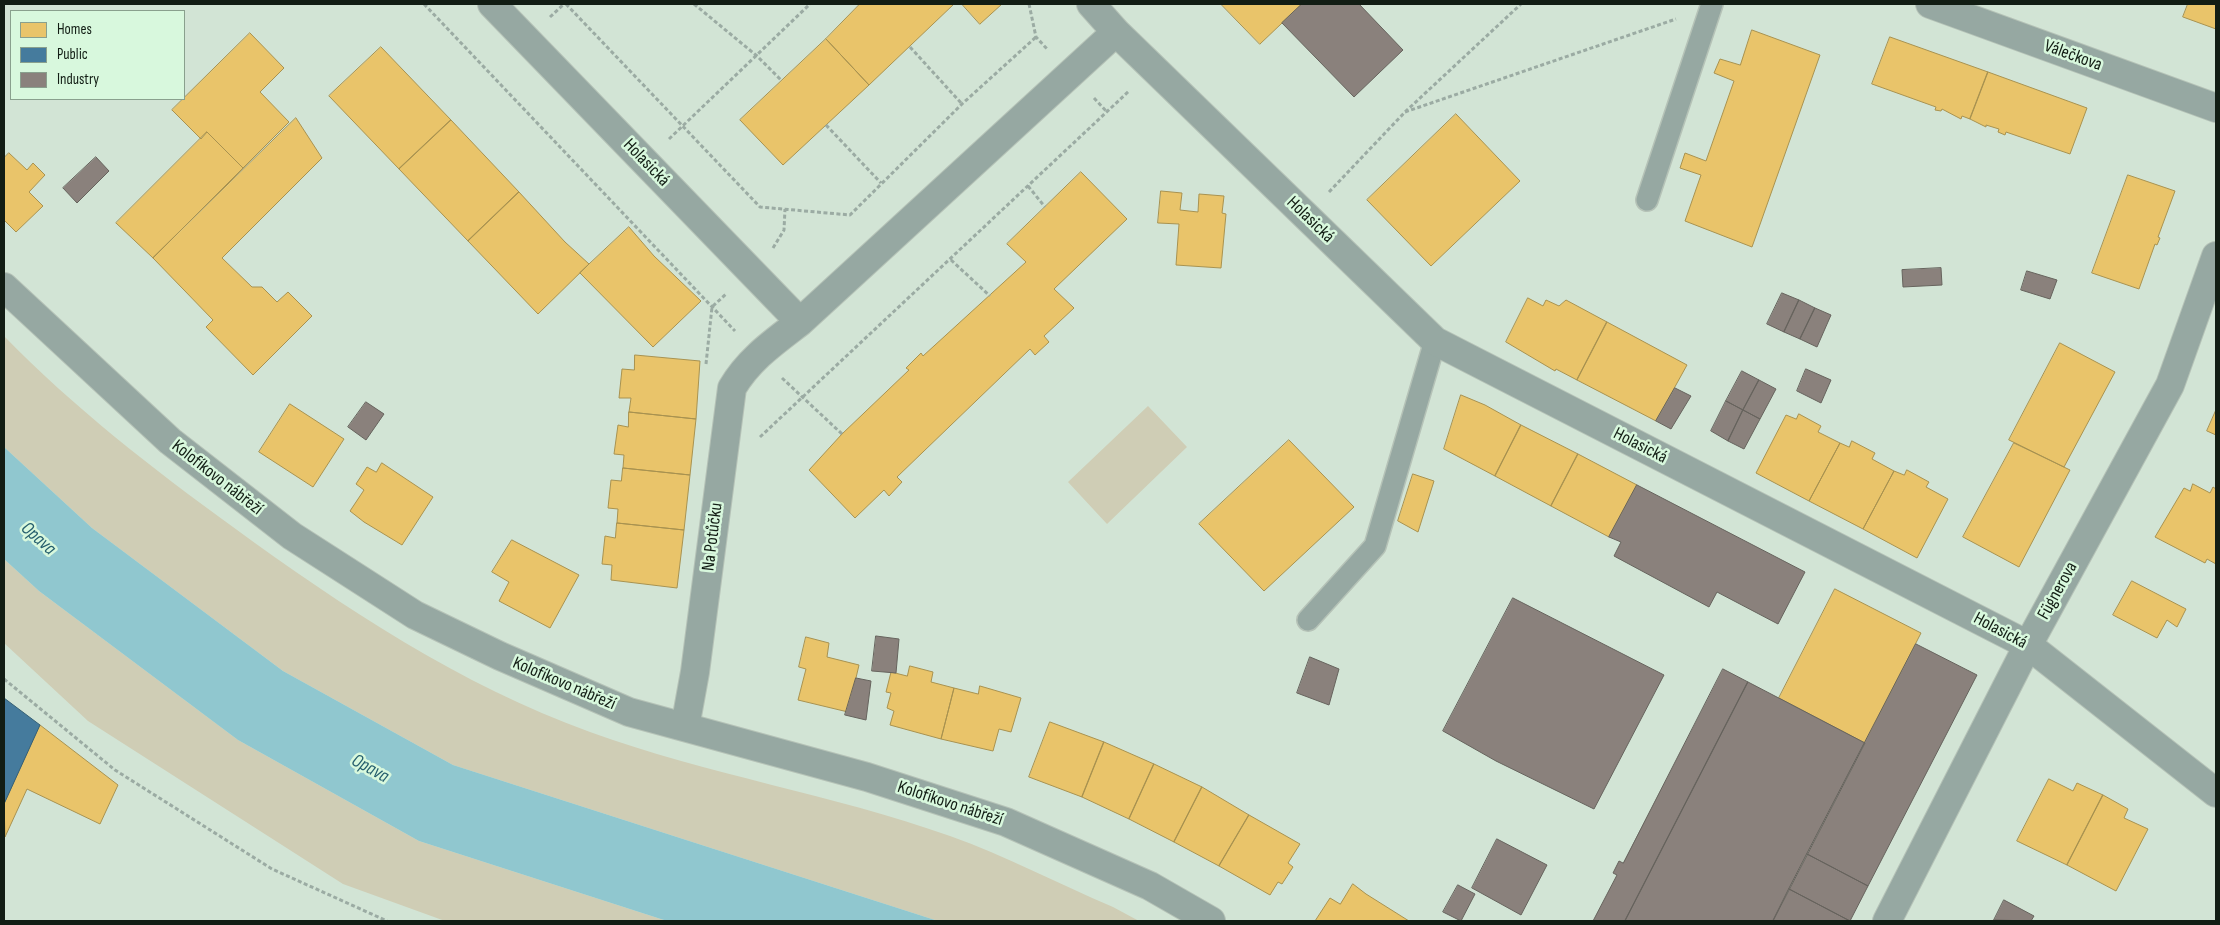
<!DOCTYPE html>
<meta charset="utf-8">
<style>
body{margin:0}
#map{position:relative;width:2220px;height:925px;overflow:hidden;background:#d2e4d5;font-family:"Sofia Sans Condensed",sans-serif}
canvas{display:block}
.frame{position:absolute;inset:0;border:5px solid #121d14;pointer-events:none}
.legend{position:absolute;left:10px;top:10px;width:175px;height:90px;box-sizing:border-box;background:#d8f8dd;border:1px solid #89a08d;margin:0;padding:6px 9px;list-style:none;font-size:15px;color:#121d14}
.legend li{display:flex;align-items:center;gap:10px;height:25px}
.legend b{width:25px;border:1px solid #89a08d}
</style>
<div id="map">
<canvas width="2220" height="925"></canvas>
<div class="frame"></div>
<ul class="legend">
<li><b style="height:14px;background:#e9c46a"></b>Homes</li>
<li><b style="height:14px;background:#457b9d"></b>Public</li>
<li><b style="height:14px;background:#8a817c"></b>Industry</li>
</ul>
</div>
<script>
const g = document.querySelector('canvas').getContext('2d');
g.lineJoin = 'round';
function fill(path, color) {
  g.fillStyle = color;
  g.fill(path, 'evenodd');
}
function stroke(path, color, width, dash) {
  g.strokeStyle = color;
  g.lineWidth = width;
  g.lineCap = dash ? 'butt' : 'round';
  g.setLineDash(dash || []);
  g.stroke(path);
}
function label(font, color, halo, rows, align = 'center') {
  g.font = font + ' "Sofia Sans Condensed",sans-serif';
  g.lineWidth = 5;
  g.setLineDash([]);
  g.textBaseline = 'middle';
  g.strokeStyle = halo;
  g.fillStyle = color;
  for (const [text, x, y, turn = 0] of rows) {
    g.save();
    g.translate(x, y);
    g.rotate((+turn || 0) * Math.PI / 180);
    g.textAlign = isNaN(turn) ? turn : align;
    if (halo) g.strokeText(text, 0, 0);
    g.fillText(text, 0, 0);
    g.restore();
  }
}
const green = new Path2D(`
 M 4,336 C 73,407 153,469 233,527 C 344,608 460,685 590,732 C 708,775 832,794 950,836 C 1006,856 1059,884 1113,907 L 1139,921 L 938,921 L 453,765 L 283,671 L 92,528 L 4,447 Z
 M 1148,406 L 1187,447 L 1107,524 L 1068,482 Z
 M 4,559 L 39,591 L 238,740 L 419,841 L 667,921 L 445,921 L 343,884 L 88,721 L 4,643 Z`);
const water = new Path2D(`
 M 4,447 L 92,528 L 283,671 L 453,765 L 938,921 L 667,921 L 419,841 L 238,740 L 39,591 L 4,559 Z`);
const homes = new Path2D(`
 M 860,4 L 954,4 L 869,85 L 826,39 Z
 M 962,4 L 1002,4 L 980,24 Z
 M 1221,4 L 1302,4 L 1260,44 Z
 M 2188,4 L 2216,4 L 2216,29 L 2183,17 Z
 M 1752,30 L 1820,55 L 1752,247 L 1685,221 L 1701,175 L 1680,168 L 1685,153 L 1706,161 L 1734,81 L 1714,73 L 1720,59 L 1740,65 Z
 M 250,33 L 284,68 L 260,92 L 289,122 L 243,168 L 207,132 L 201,139 L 172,110 Z
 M 1890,37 L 1988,72 L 1970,119 L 1962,116 L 1961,119 L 1942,109 L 1941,111 L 1935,110 L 1936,107 L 1872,84 Z
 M 826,39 L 869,85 L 783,165 L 740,120 Z
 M 381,47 L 451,120 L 399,169 L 329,96 Z
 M 1988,72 L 2087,108 L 2070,154 L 2006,132 L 2005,135 L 1998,132 L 1999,129 L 1986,125 L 1986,127 L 1970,119 Z
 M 1456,114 L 1520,181 L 1431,266 L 1367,200 Z
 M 296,118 L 322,158 L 222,258 L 252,287 L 262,287 L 277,302 L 288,292 L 312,316 L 253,375 L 206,327 L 213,320 L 153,258 Z
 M 451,120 L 519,192 L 468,241 L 399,169 Z
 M 207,132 L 243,168 L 153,258 L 116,223 Z
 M 9,153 L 27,170 L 33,163 L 45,175 L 29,192 L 43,206 L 16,232 L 4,220 L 4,158 Z
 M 1081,172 L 1127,219 L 1054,289 L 1074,308 L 1044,336 L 1049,342 L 1035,355 L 1030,349 L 897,477 L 902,482 L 889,496 L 884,490 L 855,518 L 809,470 L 842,434 L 909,370 L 906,368 L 921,353 L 923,356 L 1026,262 L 1007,244 Z
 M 2128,175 L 2175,191 L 2158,237 L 2160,238 L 2157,245 L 2155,244 L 2139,289 L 2092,273 Z
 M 1161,191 L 1182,193 L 1180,210 L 1198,212 L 1199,194 L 1224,196 L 1222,213 L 1226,214 L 1221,268 L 1176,265 L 1179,224 L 1158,223 Z
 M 519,192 L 565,242 L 589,264 L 538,314 L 468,241 Z
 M 629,227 L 654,256 L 701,301 L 653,347 L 580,273 Z
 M 1528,298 L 1543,306 L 1546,300 L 1559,306 L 1566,300 L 1607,322 L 1577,380 L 1556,369 L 1555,371 L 1506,342 Z
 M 1607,322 L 1687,365 L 1656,421 L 1577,380 Z
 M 2060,343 L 2115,372 L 2064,467 L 2009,440 Z
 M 635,355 L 700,361 L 696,419 L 629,412 L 631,398 L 619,398 L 622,369 L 634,370 Z
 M 1461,395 L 1485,405 L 1521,425 L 1495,476 L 1444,449 Z
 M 290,404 L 344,439 L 313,487 L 259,452 Z
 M 2216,410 L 2216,435 L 2207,431 Z
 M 629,412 L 696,419 L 690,475 L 623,468 L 624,455 L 614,454 L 618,425 L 628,427 Z
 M 1799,414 L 1821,426 L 1818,432 L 1840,443 L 1809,501 L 1756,473 L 1786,415 L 1796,419 Z
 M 1521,425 L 1578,454 L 1551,506 L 1495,476 Z
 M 1289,440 L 1354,507 L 1264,591 L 1199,524 Z
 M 1852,441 L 1875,453 L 1872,459 L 1894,471 L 1863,529 L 1809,501 L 1840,443 L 1849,447 Z
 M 2014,443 L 2070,470 L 2019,567 L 1963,537 Z
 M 1578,454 L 1637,485 L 1609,537 L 1551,506 Z
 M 382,463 L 433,497 L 402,545 L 364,522 L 350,511 L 364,490 L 356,484 L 367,467 L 376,472 Z
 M 623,468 L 690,475 L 684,530 L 617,523 L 618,509 L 608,508 L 611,480 L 621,481 Z
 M 1907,470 L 1929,482 L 1926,487 L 1948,499 L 1917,558 L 1863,529 L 1894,471 L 1904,475 Z
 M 1413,474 L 1434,481 L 1418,532 L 1398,521 Z
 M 2193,484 L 2210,493 L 2213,487 L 2216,489 L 2216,564 L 2207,559 L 2205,563 L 2155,537 L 2184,488 L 2190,491 Z
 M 617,523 L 684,530 L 677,588 L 611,580 L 612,565 L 602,564 L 605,536 L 615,538 Z
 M 512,540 L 579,575 L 550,628 L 499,601 L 509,582 L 492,572 Z
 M 2132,581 L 2186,609 L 2177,627 L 2167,620 L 2157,638 L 2113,615 Z
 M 1835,589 L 1921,633 L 1865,743 L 1779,698 Z
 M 806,637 L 829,643 L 827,657 L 859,665 L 848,712 L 798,700 L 806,669 L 799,667 Z
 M 910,666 L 933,672 L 931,682 L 954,688 L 941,739 L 890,725 L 894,711 L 887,708 L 891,693 L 886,692 L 891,672 L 907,676 Z
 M 980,686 L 1021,698 L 1011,732 L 999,729 L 993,751 L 941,739 L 954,688 L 978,694 Z
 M 1050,722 L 1104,742 L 1082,797 L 1029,777 Z
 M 40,725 L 118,785 L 100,824 L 27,789 L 5,837 L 4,804 Z
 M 1104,742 L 1154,764 L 1129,819 L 1082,797 Z
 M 1154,764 L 1202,787 L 1174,842 L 1129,819 Z
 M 2049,779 L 2073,791 L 2077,783 L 2103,795 L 2067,865 L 2017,841 Z
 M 1202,787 L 1249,815 L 1219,866 L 1174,842 Z
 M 2103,795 L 2128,809 L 2124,818 L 2148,829 L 2116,891 L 2067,865 Z
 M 1249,815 L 1300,844 L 1288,863 L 1293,867 L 1282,884 L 1278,882 L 1270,895 L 1219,866 Z
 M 1353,884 L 1366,894 L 1409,921 L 1315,921 L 1330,898 L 1340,904 Z`);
const public = new Path2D(`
 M 4,698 L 40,725 L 4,804 Z`);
const industry = new Path2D(`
 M 1302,4 L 1359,4 L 1403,50 L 1354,97 L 1282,23 Z
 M 96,157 L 109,171 L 77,203 L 63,188 Z
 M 1941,268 L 1942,285 L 1903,287 L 1902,270 Z
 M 2027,271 L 2057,280 L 2050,299 L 2021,290 Z
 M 1782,293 L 1799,300 L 1784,332 L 1767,324 Z
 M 1799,300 L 1815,308 L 1800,339 L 1784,332 Z
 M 1815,308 L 1831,315 L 1817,347 L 1800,339 Z
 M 1806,369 L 1831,380 L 1821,403 L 1797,391 Z
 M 1742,371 L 1759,380 L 1743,410 L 1726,401 Z
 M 1759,380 L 1776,389 L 1760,419 L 1743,410 Z
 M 1675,388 L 1691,396 L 1671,429 L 1656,421 Z
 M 1726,401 L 1743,410 L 1728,441 L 1711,431 Z
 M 366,402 L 384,414 L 366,440 L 348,427 Z
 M 1743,410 L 1760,419 L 1744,449 L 1728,441 Z
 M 1637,485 L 1805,572 L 1778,624 L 1717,592 L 1709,607 L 1614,556 L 1621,542 L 1609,537 Z
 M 1513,598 L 1664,675 L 1594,809 L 1496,761 L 1443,731 Z
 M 876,636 L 899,639 L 896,673 L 872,671 Z
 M 1916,644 L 1977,675 L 1868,886 L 1807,854 Z
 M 1310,657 L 1339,669 L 1329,705 L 1297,693 Z
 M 1723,669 L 1748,682 L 1625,921 L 1593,921 L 1617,875 L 1613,873 L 1619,861 L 1623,863 Z
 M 856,678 L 871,681 L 866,720 L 845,715 Z
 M 1748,682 L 1865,743 L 1773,921 L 1625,921 Z
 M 1497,839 L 1547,865 L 1521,915 L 1472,888 Z
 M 1807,854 L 1868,886 L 1850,921 L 1789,889 Z
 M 1458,885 L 1475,894 L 1461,921 L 1443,912 Z
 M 1789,889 L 1850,921 L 1773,921 Z
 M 2004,900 L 2034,916 L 2031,921 L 1994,920 Z`);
const path = new Path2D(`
 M 424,4 L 735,331
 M 566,4 L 760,207 L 850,215 L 962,104 L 1036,37
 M 694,4 L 757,56 L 782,81
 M 1029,4 L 1036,37 L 1048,50
 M 550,17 L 564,4
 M 910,47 L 962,104
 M 1094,98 L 1107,112
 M 1405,112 L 1676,19
 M 826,125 L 881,183
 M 669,139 L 810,4
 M 1028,186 L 1045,207
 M 1329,192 L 1405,112 L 1521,4
 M 773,248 L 784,230 L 785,209
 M 951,260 L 990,296
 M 706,364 L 712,307 L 726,294
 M 782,378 L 842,434
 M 760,437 L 1129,91
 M 4,679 L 115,770 L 272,869 L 387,921`);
const service = new Path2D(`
 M 1647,200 L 1712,4
 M 1308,620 L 1375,546 L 1435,341`);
const minor = new Path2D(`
 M 492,4 L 800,322
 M 1091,4 L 1116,32 L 1435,341 L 2028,645 L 2216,793
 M 1930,4 L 2216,108
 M 4,287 L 170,441 L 292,536 L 415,615 L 500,656 L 629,712 L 867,777 L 1006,822 L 1150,886 L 1211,921
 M 685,727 L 695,672 L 732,388 C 749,359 774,342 800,322 L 1116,32
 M 1887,921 L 2028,645 L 2170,385 L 2216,256`);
const streetNames = [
 ["Válečkova",2073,56,20],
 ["Holasická",646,163,46],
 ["Holasická",1310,220,44],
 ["Holasická",1640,446,27],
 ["Kolofíkovo nábřeží",217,478,38],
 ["Na Potůčku",713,537,-83],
 ["Fügnerova",2058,591,-61],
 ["Holasická",2000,631,28],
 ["Kolofíkovo nábřeží",564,684,23],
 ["Kolofíkovo nábřeží",950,804,18]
];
const waterNames = [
 ["Opava",38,539,42],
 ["Opava",370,769,29]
];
fill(green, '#cfcdb5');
fill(water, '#90c7cf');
fill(homes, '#e9c46a');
stroke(homes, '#a89250', 1);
fill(public, '#457b9d');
stroke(public, '#365f74', 1);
fill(industry, '#8a817c');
stroke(industry, '#66635d', 1);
stroke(service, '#b5c2b7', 24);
stroke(minor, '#b5c2b7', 30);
stroke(path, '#9baba3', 3, [4, 2.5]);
stroke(service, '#96a8a2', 21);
stroke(minor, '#96a8a2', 28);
label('18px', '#121d14', '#d8f8dd', streetNames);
label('italic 19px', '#255e6d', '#d8f8dd', waterNames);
</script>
